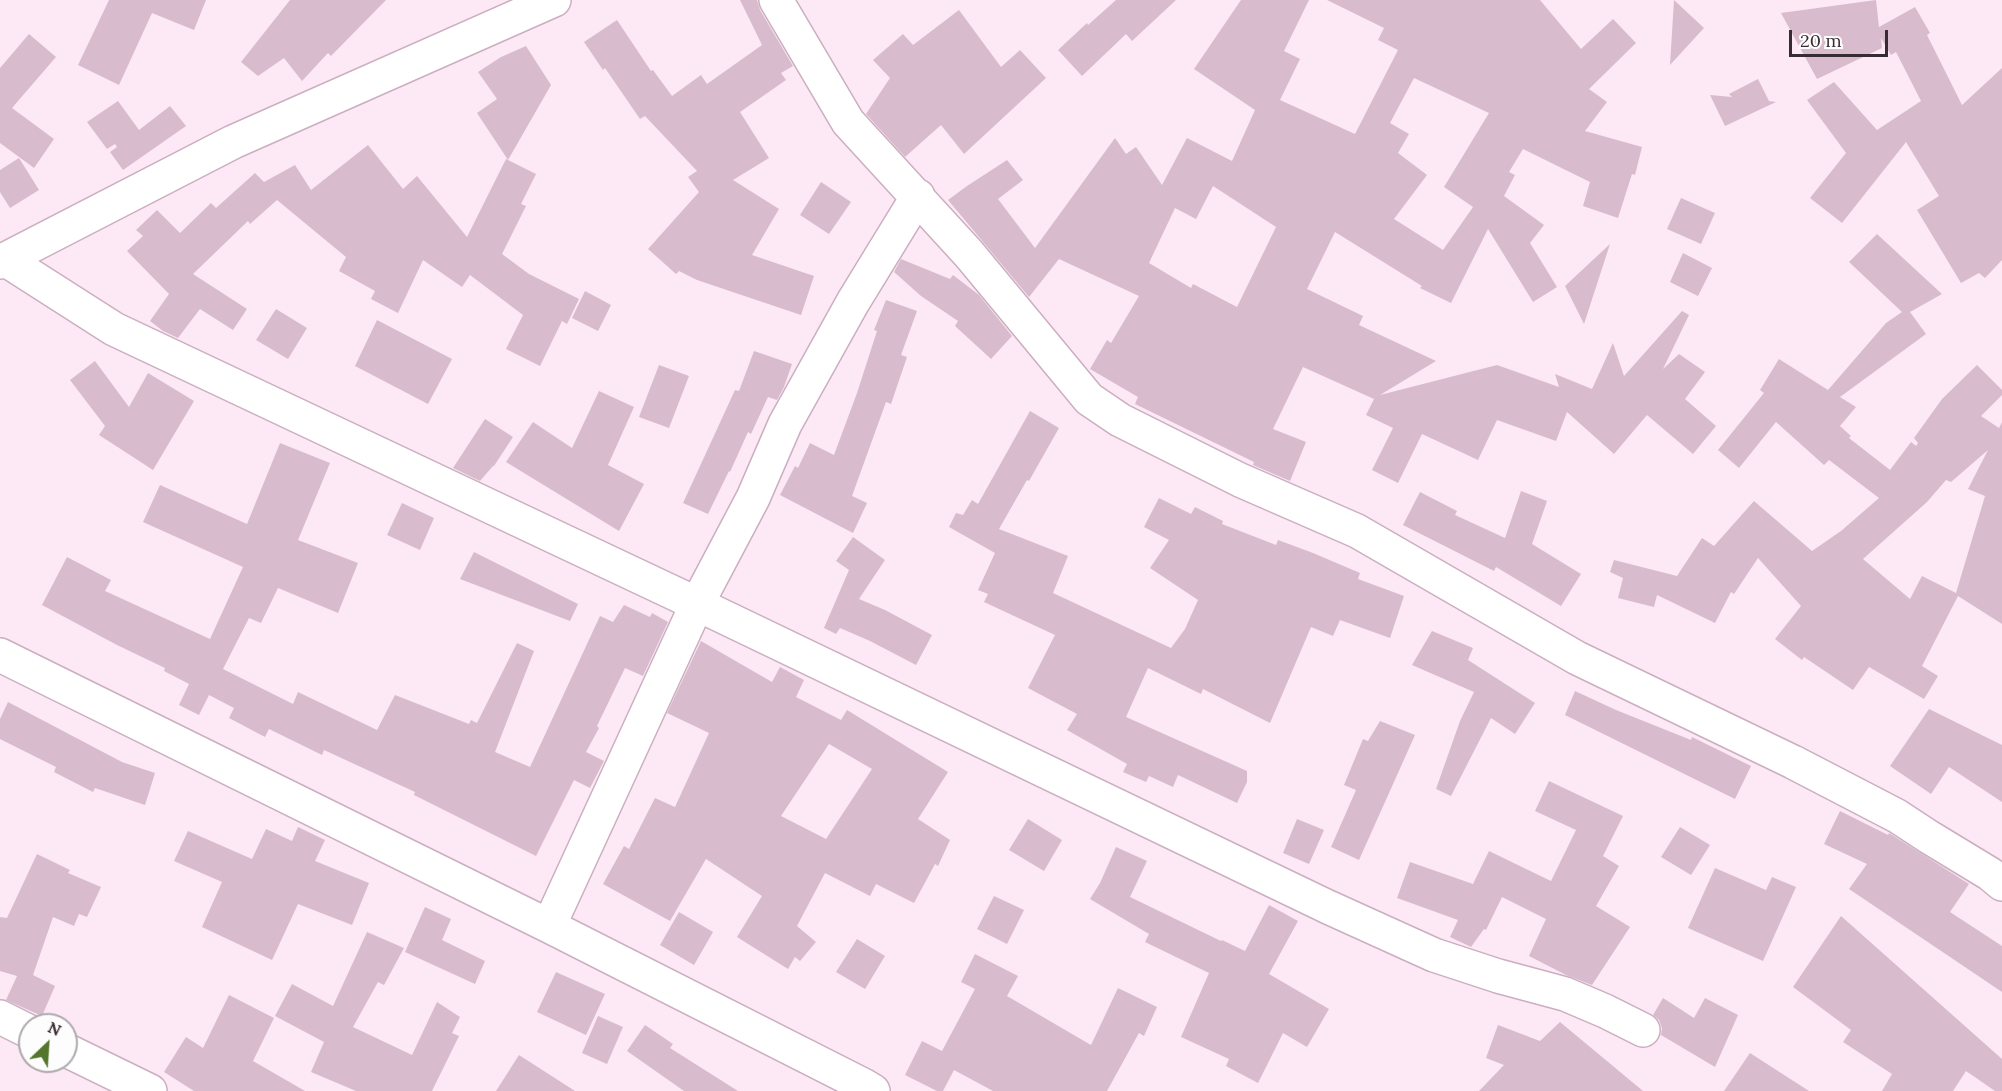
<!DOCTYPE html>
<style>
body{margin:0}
#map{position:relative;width:2002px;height:1091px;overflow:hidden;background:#fce9f5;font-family:Lora,serif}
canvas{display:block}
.north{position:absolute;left:18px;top:1013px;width:60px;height:60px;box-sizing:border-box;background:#fdfdfd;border:2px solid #aea9ad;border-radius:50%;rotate:25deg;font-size:16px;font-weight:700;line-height:24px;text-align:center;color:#382c34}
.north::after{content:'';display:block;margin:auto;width:21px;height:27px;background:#54752c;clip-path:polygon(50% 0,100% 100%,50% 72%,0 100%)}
.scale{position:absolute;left:1789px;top:30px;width:99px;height:27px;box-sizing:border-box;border:3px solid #382c34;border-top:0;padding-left:8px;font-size:18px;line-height:21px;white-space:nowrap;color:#382c34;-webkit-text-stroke:4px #fdfdfd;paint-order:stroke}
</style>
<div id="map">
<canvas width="2002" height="1091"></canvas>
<div class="north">N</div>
<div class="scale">20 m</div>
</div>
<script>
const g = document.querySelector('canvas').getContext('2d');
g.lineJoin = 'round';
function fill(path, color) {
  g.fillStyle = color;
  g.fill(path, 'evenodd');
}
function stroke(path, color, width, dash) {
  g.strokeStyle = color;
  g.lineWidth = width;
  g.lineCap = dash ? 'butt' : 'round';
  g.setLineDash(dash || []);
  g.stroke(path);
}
const building = new Path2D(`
 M 109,0 L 206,0 L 194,30 L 152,13 L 119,85 L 78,65 Z
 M 290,0 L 386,0 L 331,56 L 328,53 L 302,81 L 284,58 L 258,76 L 241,62 Z
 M 740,0 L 757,0 L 760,10 L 793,66 L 781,73 L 786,80 L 740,112 L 769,158 L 733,180 L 779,209 L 752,255 L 814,276 L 801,315 L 697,280 L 679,271 L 676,274 L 648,249 L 699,192 L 688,177 L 697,171 L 645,116 L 640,119 L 605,68 L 603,70 L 584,42 L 617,20 L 651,71 L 653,70 L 672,96 L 701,75 L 707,84 L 762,45 Z
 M 1116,0 L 1176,0 L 1132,41 L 1126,34 L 1082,76 L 1058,50 L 1087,23 L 1088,25 Z
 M 1241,0 L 1309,0 L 1284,51 L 1300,59 L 1280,100 L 1355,134 L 1398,50 L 1378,40 L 1384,28 L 1327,0 L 1540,0 L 1581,49 L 1613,19 L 1636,43 L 1589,89 L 1607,102 L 1585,131 L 1642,147 L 1635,175 L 1632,174 L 1618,218 L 1583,206 L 1590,182 L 1523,149 L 1509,172 L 1515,175 L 1504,196 L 1544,225 L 1530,243 L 1557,287 L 1533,302 L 1488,229 L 1451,303 L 1420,288 L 1422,286 L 1335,232 L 1307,289 L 1363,316 L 1359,325 L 1436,361 L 1380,395 L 1497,365 L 1559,387 L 1555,374 L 1592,389 L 1613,343 L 1624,376 L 1682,311 L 1689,315 L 1663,369 L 1679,354 L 1705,372 L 1685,399 L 1716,426 L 1693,454 L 1647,415 L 1614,454 L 1567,412 L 1556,441 L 1497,420 L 1478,460 L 1422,434 L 1398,483 L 1372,470 L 1393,428 L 1366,415 L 1374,399 L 1303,367 L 1273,429 L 1306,442 L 1290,481 L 1253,465 L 1254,462 L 1135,404 L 1138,397 L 1090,369 L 1107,340 L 1111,343 L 1139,296 L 1059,259 L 1029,297 L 948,200 L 967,186 L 1007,160 L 1023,180 L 998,199 L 1035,248 L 1115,138 L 1126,154 L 1136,147 L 1162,185 L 1187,138 L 1232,161 L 1255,110 L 1194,69 ZM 1414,78 L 1489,113 L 1444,187 L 1473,207 L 1443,250 L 1394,219 L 1427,175 L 1398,153 L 1409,134 L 1390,123 ZM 1213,186 L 1276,227 L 1237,307 L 1193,284 L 1191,288 L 1149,263 L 1175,208 L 1196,219 Z
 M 1674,0 L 1704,28 L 1670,65 Z
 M 1876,0 L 1879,27 L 1915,7 L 1930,33 L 1927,35 L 1962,105 L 2002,68 L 2002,260 L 1985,278 L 1979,273 L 1961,283 L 1917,210 L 1939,196 L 1906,142 L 1842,223 L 1810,198 L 1846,153 L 1807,100 L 1834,82 L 1877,130 L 1921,101 L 1896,52 L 1891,55 L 1881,38 L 1882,48 L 1817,79 L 1781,13 Z
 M 959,10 L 1001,67 L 1020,50 L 1046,78 L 964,154 L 941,125 L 905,157 L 866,114 L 890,78 L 873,60 L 903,34 L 913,45 Z
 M 29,34 L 56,57 L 12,108 L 54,139 L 34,168 L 0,143 L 0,68 Z
 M 526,46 L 551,85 L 508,160 L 536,174 L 521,204 L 526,206 L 502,254 L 529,274 L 579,299 L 567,324 L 562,321 L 540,366 L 506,349 L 523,315 L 470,275 L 462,287 L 423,260 L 398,313 L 371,299 L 375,291 L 339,271 L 346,257 L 277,200 L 250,224 L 248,221 L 193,274 L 247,309 L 233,330 L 200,309 L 178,338 L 163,331 L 150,321 L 169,294 L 127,251 L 143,236 L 136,230 L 157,210 L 180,233 L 211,203 L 216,208 L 255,173 L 264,182 L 295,165 L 311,190 L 368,145 L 403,189 L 417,176 L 467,237 L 506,159 L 508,160 L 477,113 L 497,99 L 478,72 L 501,57 Z
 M 1758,79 L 1769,101 L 1776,102 L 1725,126 L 1710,95 L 1732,97 L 1729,94 Z
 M 118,101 L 139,130 L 170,106 L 186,126 L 123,170 L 110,152 L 117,147 L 115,144 L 107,149 L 87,122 Z
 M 19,158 L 39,190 L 10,208 L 0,192 L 0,170 Z
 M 821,182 L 851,202 L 829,234 L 800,215 Z
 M 1681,198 L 1715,213 L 1701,244 L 1667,229 Z
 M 1877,234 L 1942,294 L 1910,312 L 1926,334 L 1840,397 L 1856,407 L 1840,426 L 1851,436 L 1849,438 L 1890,470 L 1911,442 L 1916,446 L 1918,443 L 1914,438 L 1942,399 L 1977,365 L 2002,390 L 2002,395 L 1981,416 L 1999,428 L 2002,422 L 2002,624 L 1958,596 L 1922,666 L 1938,676 L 1924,699 L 1869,667 L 1853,690 L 1804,657 L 1802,660 L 1775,639 L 1801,606 L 1758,558 L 1734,594 L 1731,592 L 1715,623 L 1657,595 L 1654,607 L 1618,598 L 1623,578 L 1610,572 L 1614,560 L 1677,576 L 1702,538 L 1714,546 L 1754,501 L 1812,551 L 1841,531 L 1879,498 L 1829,460 L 1824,465 L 1776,422 L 1739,468 L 1718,450 L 1764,393 L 1760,390 L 1779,359 L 1828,390 L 1886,323 L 1902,312 L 1849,262 ZM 1988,450 L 1968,489 L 1985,496 L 1956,593 L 1922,576 L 1910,599 L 1863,559 L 1927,502 L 1946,480 L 1951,482 Z
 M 1610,244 L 1584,324 L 1565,286 Z
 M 1683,253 L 1712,268 L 1698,296 L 1670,282 Z
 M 901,259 L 950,279 L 953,275 L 979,295 L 1012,336 L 991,359 L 955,326 L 958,321 L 921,296 L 894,272 Z
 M 585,291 L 611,305 L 598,331 L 572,318 Z
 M 886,300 L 917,311 L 901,355 L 907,357 L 891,404 L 886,402 L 852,496 L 867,503 L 853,533 L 780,495 L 795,466 L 798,468 L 810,443 L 834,455 L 857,393 L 877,331 L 874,330 Z
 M 276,309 L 307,328 L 288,359 L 256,340 Z
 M 377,320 L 452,359 L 428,404 L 355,366 Z
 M 754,351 L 792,364 L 784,387 L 777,400 L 768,397 L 751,434 L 748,432 L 730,472 L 729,471 L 708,514 L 683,503 L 735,390 L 739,391 Z
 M 95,361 L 129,407 L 148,373 L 194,401 L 153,470 L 99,435 L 105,426 L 70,380 Z
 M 659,365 L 689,376 L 669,428 L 639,417 Z
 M 599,391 L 634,407 L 608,465 L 644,484 L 619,531 L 506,462 L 533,422 L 572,448 Z
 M 1030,411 L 1059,428 L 1029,481 L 1027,480 L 999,529 L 1068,556 L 1053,593 L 1171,648 L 1185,629 L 1198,600 L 1150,568 L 1169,540 L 1144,527 L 1159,498 L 1191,514 L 1195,507 L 1223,521 L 1222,524 L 1276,545 L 1278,540 L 1313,553 L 1360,573 L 1358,579 L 1404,596 L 1390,638 L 1340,620 L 1333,636 L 1311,627 L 1270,723 L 1203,689 L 1201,694 L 1148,668 L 1126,717 L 1247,771 L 1247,782 L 1237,803 L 1178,775 L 1173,787 L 1149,776 L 1146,782 L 1123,772 L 1127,764 L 1067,730 L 1077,714 L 1028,688 L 1055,635 L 984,602 L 988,594 L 978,590 L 995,553 L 949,527 L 956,513 L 963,515 L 972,500 L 978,504 Z
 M 485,419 L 513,437 L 494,466 L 493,466 L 480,481 L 453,468 Z
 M 280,443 L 330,463 L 298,540 L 358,563 L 338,613 L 278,588 L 261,623 L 249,618 L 223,669 L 293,704 L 298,692 L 377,730 L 395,695 L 469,724 L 471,720 L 477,723 L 517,643 L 534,651 L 495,752 L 530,767 L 600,616 L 613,622 L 624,605 L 650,617 L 652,613 L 668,622 L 643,676 L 625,668 L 597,726 L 599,728 L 586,752 L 604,761 L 590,788 L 574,780 L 536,856 L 414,795 L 415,792 L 324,750 L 322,755 L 269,729 L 265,737 L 229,718 L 234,708 L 209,695 L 199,715 L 179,705 L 189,684 L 164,671 L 165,668 L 117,645 L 42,605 L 67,557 L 111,580 L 105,591 L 210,639 L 243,567 L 143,522 L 160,485 L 247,524 Z
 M 1521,491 L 1547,501 L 1532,544 L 1581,574 L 1561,606 L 1496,567 L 1494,571 L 1403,525 L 1420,492 L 1457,511 L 1455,515 L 1505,538 Z
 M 402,503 L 434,518 L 420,550 L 387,535 Z
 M 853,537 L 885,560 L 859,599 L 885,610 L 932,635 L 916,665 L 870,641 L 840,628 L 836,634 L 824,628 L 849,570 L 836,561 Z
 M 474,552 L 578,604 L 570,621 L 460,579 Z
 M 1432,631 L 1473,648 L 1468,660 L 1535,703 L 1515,734 L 1491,718 L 1451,796 L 1436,789 L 1460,721 L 1474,692 L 1412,665 Z
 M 701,641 L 772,682 L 780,667 L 804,680 L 796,697 L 841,720 L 847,710 L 948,772 L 918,819 L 950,840 L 938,866 L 935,864 L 914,903 L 876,884 L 870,896 L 825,873 L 797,926 L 816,942 L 800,961 L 795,957 L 788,969 L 737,937 L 762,896 L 706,859 L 670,921 L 603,884 L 624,846 L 629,849 L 655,798 L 675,807 L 709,733 L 667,713 ZM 829,744 L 872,769 L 826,839 L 781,816 Z
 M 1575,691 L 1616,710 L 1691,740 L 1692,737 L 1751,766 L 1735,799 L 1565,715 Z
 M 8,702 L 122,762 L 155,773 L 145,805 L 95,788 L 93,792 L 54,772 L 56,767 L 0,739 L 0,719 Z
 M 1929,709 L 2002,745 L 2002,802 L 1949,767 L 1931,794 L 1890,766 Z
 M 1380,721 L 1415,735 L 1359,860 L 1331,847 L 1356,790 L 1344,785 L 1363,739 L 1368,741 Z
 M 1549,781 L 1623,816 L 1603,856 L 1619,866 L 1596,906 L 1630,927 L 1592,985 L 1566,975 L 1529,956 L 1546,919 L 1502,897 L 1486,930 L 1484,929 L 1471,947 L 1450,937 L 1458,920 L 1397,898 L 1410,862 L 1473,884 L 1489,851 L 1551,881 L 1576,830 L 1535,811 Z
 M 1840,811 L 1888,835 L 1889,833 L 1969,884 L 1950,912 L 2002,946 L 2002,992 L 1849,889 L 1867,864 L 1824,844 Z
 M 1028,819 L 1062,840 L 1044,871 L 1009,850 Z
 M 1297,819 L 1324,830 L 1309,864 L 1283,853 Z
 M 298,827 L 325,840 L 315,861 L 369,883 L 352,925 L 298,904 L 272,960 L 202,927 L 222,882 L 174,861 L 188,831 L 252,859 L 266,829 L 292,841 Z
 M 1680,827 L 1710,845 L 1691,875 L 1661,857 Z
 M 1116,847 L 1147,861 L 1130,897 L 1221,941 L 1222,940 L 1245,951 L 1269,905 L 1298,921 L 1269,974 L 1329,1009 L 1307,1047 L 1283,1033 L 1258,1083 L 1226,1066 L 1229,1059 L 1181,1037 L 1209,973 L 1145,942 L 1149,934 L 1090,899 L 1100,883 Z
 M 37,854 L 70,870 L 68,873 L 101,887 L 87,917 L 79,914 L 74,926 L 53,917 L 33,975 L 55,986 L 42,1016 L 6,1000 L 17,976 L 0,971 L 0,917 L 7,918 Z
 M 1715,868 L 1766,890 L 1772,877 L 1796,887 L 1763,961 L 1688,928 Z
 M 994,896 L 1024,910 L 1007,944 L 977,929 Z
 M 425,907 L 451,919 L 442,940 L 485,961 L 475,984 L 405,952 Z
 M 679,912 L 713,932 L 694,965 L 660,945 Z
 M 1841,916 L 2002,1059 L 2002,1091 L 1995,1091 L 1966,1071 L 1953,1091 L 1882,1091 L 1892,1074 L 1843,1042 L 1851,1030 L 1793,987 Z
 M 367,932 L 404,948 L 384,985 L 378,982 L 353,1027 L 412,1055 L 437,1002 L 460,1017 L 452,1033 L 459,1036 L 432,1091 L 356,1091 L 311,1072 L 324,1042 L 275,1016 L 292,984 L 333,1006 Z
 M 857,939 L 885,956 L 865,989 L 836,972 Z
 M 975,954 L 1018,976 L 1007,996 L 1091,1045 L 1118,988 L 1157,1007 L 1144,1036 L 1139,1033 L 1107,1091 L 993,1091 L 954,1070 L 943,1091 L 937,1091 L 905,1075 L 922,1041 L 942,1051 L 975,989 L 961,982 Z
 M 556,972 L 605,994 L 586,1035 L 537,1012 Z
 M 229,995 L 274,1018 L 253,1061 L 305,1091 L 194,1091 L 164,1072 L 186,1037 L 203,1048 Z
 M 1663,998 L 1694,1018 L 1705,998 L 1738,1015 L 1715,1067 L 1661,1035 L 1662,1028 L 1659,1020 L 1653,1015 Z
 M 598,1016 L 623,1027 L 607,1064 L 582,1053 Z
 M 1560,1022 L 1643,1091 L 1479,1091 L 1504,1065 L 1486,1058 L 1498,1025 L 1540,1041 Z
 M 645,1025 L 673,1044 L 670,1048 L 738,1091 L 684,1091 L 627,1051 Z
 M 1750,1053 L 1809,1091 L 1724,1091 Z
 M 519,1055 L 575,1091 L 496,1091 Z`);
const street = new Path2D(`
 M 776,0 L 848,122 L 969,254 L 1089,399 L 1120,420 L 1240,480 L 1357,531 L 1577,658 L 1793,762 L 1897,816 L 1929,837 L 1990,874 L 2002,884
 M 6,260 L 114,329 L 697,604 L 1328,907 L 1434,955 L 1498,976 L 1565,994 L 1605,1011 L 1643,1030
 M 0,262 L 233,142 L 554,0
 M 0,655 L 549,926 L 863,1085 L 873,1091
 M 549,926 L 697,604 L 753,498 L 785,424 L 853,302 L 918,196
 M 0,1017 L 30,1032
 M 66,1050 L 150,1091`);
fill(building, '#d9bbce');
stroke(street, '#ccaec1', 36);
stroke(street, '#fff', 33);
</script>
